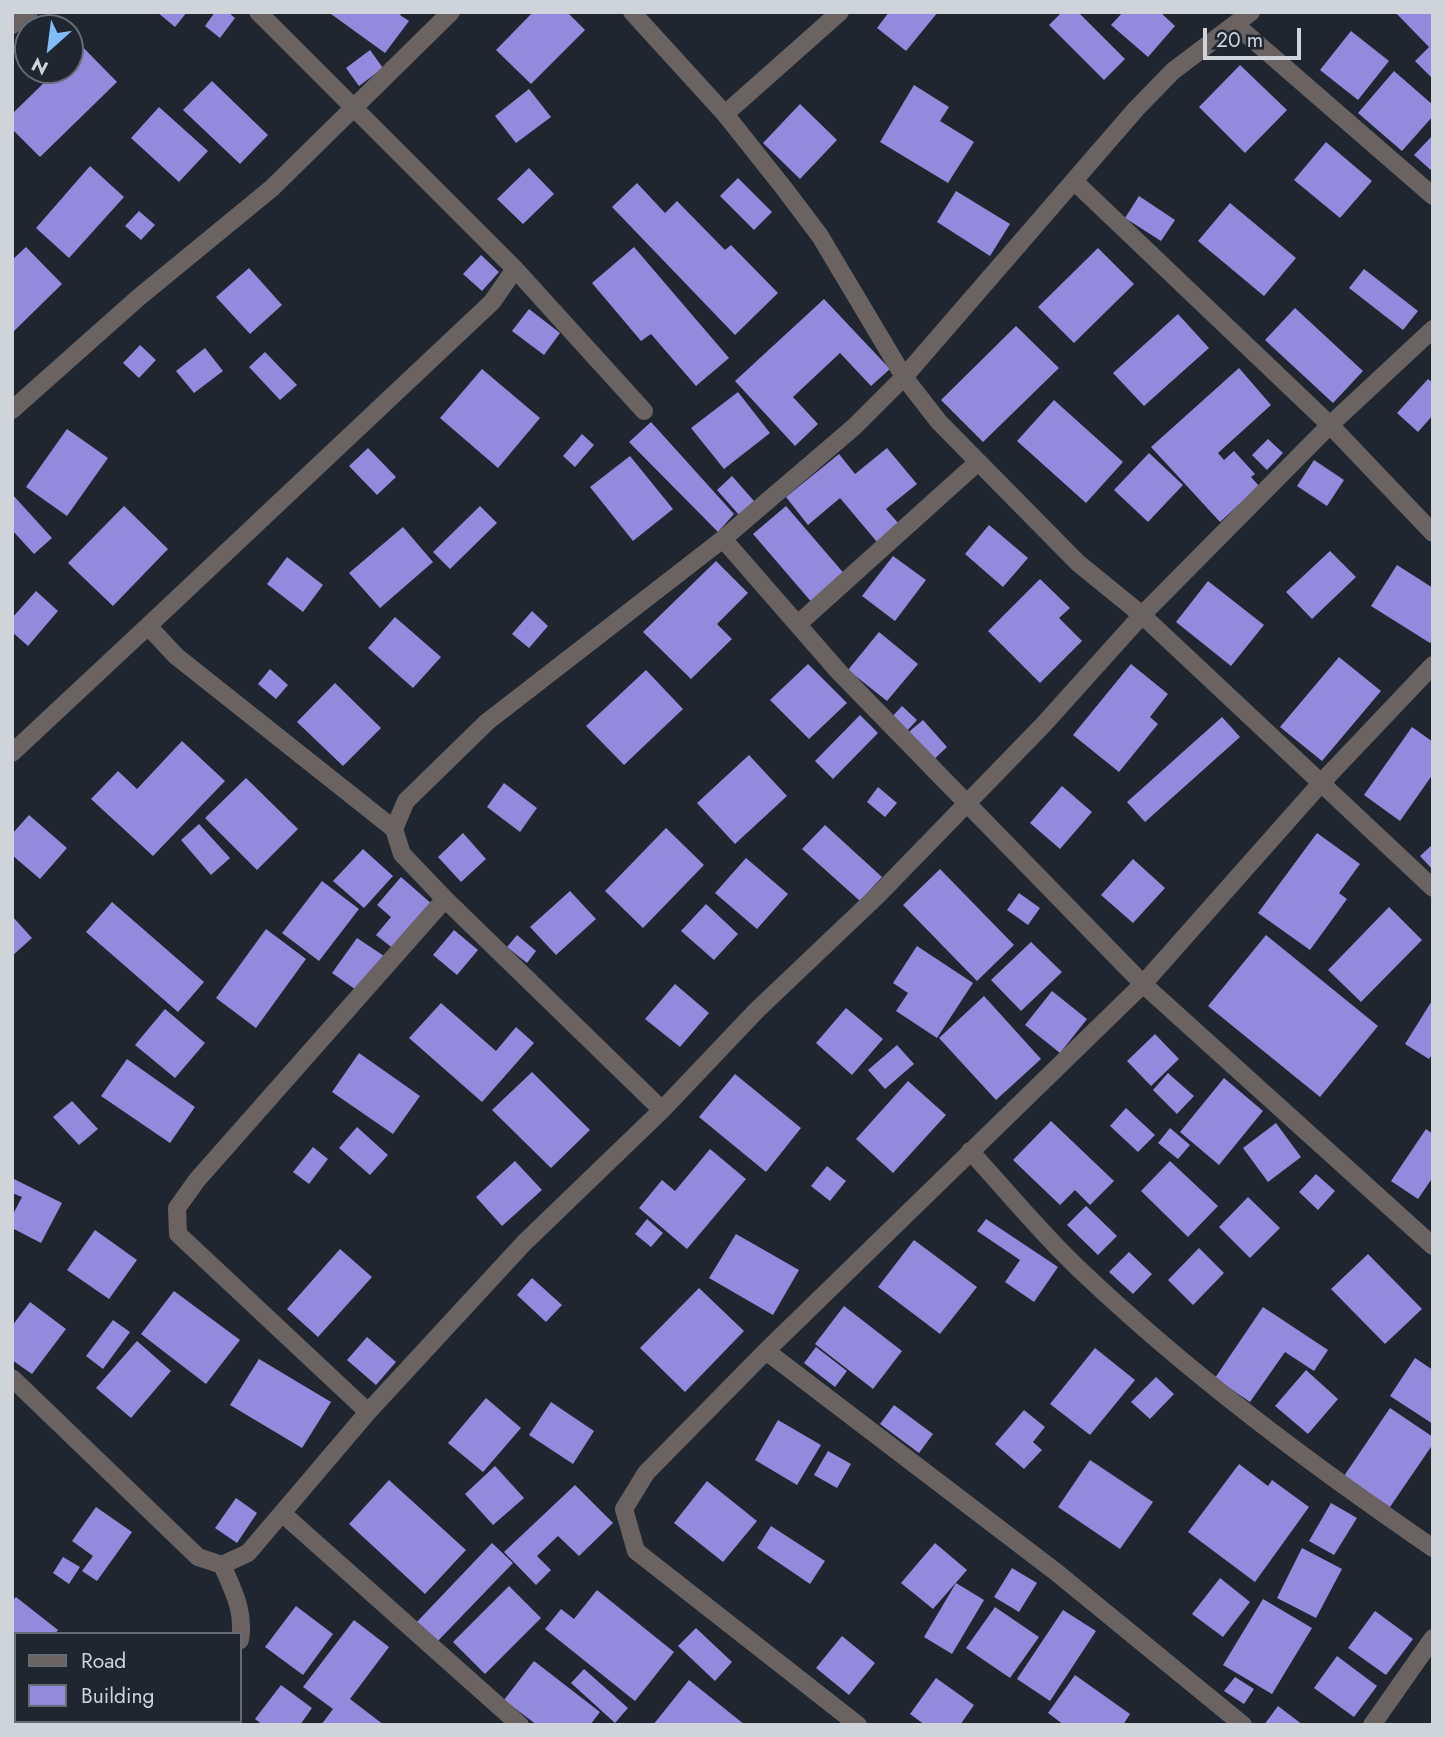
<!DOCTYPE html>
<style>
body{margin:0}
#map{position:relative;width:1445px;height:1737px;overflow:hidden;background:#1f2630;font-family:Jost,sans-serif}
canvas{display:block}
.frame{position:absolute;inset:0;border:14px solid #cfd4da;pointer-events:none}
.legend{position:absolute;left:14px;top:1632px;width:228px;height:91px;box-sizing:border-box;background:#1f2630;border:2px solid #656c74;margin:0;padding:9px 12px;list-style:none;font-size:21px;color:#cfd4da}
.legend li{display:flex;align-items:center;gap:14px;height:35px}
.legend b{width:35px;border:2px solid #656c74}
.north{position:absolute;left:14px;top:14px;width:70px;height:70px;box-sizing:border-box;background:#1f2630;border:2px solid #656c74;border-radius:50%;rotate:208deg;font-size:19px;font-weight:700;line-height:28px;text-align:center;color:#cfd4da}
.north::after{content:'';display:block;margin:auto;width:24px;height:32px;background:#82bcfa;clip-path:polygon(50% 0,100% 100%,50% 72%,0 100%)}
.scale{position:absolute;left:1203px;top:28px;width:98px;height:32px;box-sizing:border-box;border:4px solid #cfd4da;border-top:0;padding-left:9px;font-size:21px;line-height:24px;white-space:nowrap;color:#cfd4da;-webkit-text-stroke:5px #1f2630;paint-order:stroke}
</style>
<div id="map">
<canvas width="1445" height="1737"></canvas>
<div class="frame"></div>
<ul class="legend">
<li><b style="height:9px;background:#6a6361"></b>Road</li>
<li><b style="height:19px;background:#938add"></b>Building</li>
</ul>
<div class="north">N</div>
<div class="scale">20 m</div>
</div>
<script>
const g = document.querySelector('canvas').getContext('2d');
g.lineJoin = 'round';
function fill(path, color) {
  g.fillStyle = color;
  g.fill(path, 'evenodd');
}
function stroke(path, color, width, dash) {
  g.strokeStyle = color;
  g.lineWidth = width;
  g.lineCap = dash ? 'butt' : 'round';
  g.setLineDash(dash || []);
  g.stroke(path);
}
const building = new Path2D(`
 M 157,12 L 187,12 L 175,27 Z
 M 215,12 L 228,12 L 235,18 L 220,38 L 205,26 Z
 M 332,12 L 402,12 L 400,15 L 409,21 L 385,53 L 331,14 Z
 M 533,12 L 567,12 L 585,30 L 531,84 L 496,50 Z
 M 889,12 L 938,12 L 906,51 L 877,28 Z
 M 1062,12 L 1078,12 L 1125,59 L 1104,80 L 1049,25 Z
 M 1123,12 L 1160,12 L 1175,26 L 1148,57 L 1111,25 Z
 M 1395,12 L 1433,12 L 1433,79 L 1415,61 L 1429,47 Z
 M 1351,31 L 1389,61 L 1358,100 L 1320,70 Z
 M 70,34 L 117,82 L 40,157 L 12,129 L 12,114 L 55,72 L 54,70 L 70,70 Z
 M 370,50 L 383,68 L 359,86 L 346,68 Z
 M 1240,65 L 1287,110 L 1245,153 L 1199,107 Z
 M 1394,71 L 1433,105 L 1433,116 L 1402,151 L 1358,113 Z
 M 212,81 L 268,135 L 240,164 L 183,110 Z
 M 914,85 L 949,107 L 940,121 L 974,142 L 948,183 L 880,142 Z
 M 529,89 L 551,117 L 516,143 L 495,116 Z
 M 800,104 L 837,140 L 800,179 L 763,143 Z
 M 159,107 L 208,151 L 179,182 L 131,138 Z
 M 1433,135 L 1433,172 L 1414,155 Z
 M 1326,142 L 1372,181 L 1340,218 L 1294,180 Z
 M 90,166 L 124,197 L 69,258 L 36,228 Z
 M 529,168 L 554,194 L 523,224 L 497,199 Z
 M 738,178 L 772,212 L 754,230 L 720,196 Z
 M 637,183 L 665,213 L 677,201 L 725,250 L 731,245 L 778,293 L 735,335 L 612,207 Z
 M 956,191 L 1010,224 L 990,256 L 937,222 Z
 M 1139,196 L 1175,220 L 1161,241 L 1125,218 Z
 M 1230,203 L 1296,258 L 1264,296 L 1198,241 Z
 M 139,211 L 155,225 L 141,240 L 125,226 Z
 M 26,247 L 62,284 L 12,333 L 12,260 Z
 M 634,247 L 729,358 L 696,386 L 651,334 L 641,341 L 592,283 Z
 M 1098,248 L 1134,284 L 1074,343 L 1038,307 Z
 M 481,255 L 499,272 L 482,291 L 463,274 Z
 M 249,268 L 282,305 L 250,334 L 216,297 Z
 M 1364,269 L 1418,311 L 1403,330 L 1349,288 Z
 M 824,299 L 890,369 L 871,386 L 840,353 L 793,397 L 818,424 L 795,446 L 735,381 Z
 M 1295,308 L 1363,371 L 1333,403 L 1265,340 Z
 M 529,309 L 560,333 L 544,355 L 512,331 Z
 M 1178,314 L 1209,348 L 1144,406 L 1113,373 Z
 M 1016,326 L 1059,368 L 983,442 L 941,400 Z
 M 140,345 L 156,360 L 139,378 L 123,363 Z
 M 205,348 L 223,371 L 194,393 L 176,371 Z
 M 265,352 L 297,385 L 280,400 L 249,367 Z
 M 1239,368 L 1271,405 L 1218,453 L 1224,460 L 1234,451 L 1255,474 L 1251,477 L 1259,486 L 1220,522 L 1151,447 Z
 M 482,369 L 540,418 L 498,468 L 440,418 Z
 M 1428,379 L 1433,383 L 1433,415 L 1418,432 L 1397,413 Z
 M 738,392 L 770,433 L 724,469 L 691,428 Z
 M 1054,400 L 1123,462 L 1086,503 L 1017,441 Z
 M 651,422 L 734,514 L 718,532 L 629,442 Z
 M 67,429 L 108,458 L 67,516 L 26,487 Z
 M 582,434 L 594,445 L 575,467 L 563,456 Z
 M 1268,439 L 1283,453 L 1267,470 L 1252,455 Z
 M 368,448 L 396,477 L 377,495 L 349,466 Z
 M 887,448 L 917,484 L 886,509 L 899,524 L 877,542 L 840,498 L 808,525 L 786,497 L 839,454 L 855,474 Z
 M 1149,453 L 1183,485 L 1148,522 L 1114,490 Z
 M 630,456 L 673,509 L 633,541 L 590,487 Z
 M 1314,460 L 1344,480 L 1327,506 L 1297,486 Z
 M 732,476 L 754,501 L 739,515 L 717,490 Z
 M 12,494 L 52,538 L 34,554 L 12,530 Z
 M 124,506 L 168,549 L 113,606 L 68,563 Z
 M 480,506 L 497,523 L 450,569 L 433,552 Z
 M 786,506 L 847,577 L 814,605 L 753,534 Z
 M 989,525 L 1028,558 L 1003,587 L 965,554 Z
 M 403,527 L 433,562 L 380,608 L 349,573 Z
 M 1330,551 L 1356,577 L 1312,619 L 1286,592 Z
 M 893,556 L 926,580 L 895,621 L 862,596 Z
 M 287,557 L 323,585 L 303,612 L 267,584 Z
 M 716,561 L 748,593 L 717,624 L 732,639 L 691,679 L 643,632 Z
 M 1397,565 L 1433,588 L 1433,639 L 1430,643 L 1371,606 Z
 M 1040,579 L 1070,608 L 1059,618 L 1082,641 L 1040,683 L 988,631 Z
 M 1208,581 L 1264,625 L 1231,666 L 1176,622 Z
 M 36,591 L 58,611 L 28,646 L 12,632 L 12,618 Z
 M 532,611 L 548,626 L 529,648 L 512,634 Z
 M 395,617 L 441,657 L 413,688 L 368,648 Z
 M 879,632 L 918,664 L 887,701 L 848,670 Z
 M 1339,657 L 1381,691 L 1322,761 L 1280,727 Z
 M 808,664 L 847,703 L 809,739 L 770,700 Z
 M 1131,664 L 1168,694 L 1150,717 L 1158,724 L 1119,772 L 1073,735 Z
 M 270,669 L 288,685 L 276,699 L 258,684 Z
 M 646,670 L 683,709 L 624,765 L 586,726 Z
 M 335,683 L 381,728 L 343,766 L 297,722 Z
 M 902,706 L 917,720 L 905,733 L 890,719 Z
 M 860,715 L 878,733 L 833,779 L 815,761 Z
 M 1222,717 L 1240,737 L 1145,822 L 1127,802 Z
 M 923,720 L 947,747 L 929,764 L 904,736 Z
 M 1412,727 L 1433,742 L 1433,774 L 1400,821 L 1364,795 Z
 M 182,741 L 225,781 L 153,856 L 91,799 L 118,771 L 137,789 Z
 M 749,755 L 787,796 L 735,844 L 697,803 Z
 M 246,778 L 298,829 L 257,870 L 205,818 Z
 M 504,783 L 537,808 L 520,832 L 487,807 Z
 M 1062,786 L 1092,812 L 1060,849 L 1030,823 Z
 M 878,787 L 897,803 L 885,817 L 867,802 Z
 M 29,815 L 67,848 L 40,879 L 12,855 L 12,834 Z
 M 199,824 L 230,858 L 211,875 L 181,840 Z
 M 825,825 L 882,877 L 860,901 L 802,849 Z
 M 666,828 L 704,865 L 643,928 L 605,891 Z
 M 463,833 L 486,859 L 461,882 L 438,857 Z
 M 1317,833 L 1360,864 L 1339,893 L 1347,899 L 1310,950 L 1258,913 Z
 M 1433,844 L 1433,870 L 1420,856 Z
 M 363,849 L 393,876 L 364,908 L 333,881 Z
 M 746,858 L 788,894 L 757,929 L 715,893 Z
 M 1133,859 L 1165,888 L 1133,923 L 1101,895 Z
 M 940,869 L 1014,945 L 977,981 L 903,905 Z
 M 401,877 L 433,905 L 395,950 L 376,935 L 391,917 L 377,905 Z
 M 322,881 L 359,909 L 319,961 L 282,933 Z
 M 570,891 L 596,919 L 556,955 L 530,927 Z
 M 1019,893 L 1040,908 L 1028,925 L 1007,910 Z
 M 112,902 L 204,982 L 178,1012 L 86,932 Z
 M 706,904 L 738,934 L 714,960 L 681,931 Z
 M 1389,907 L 1422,940 L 1361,1002 L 1328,970 Z
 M 12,916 L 32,938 L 12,956 Z
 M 266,929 L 306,959 L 256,1028 L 216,998 Z
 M 454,930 L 478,950 L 457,975 L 433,955 Z
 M 517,935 L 536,951 L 527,963 L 507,947 Z
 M 1266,935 L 1378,1026 L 1320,1097 L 1208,1006 Z
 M 357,938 L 384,956 L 359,992 L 332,973 Z
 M 1031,942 L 1062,972 L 1021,1011 L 991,980 Z
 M 917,946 L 973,983 L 937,1038 L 896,1011 L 908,993 L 893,983 Z
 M 675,984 L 709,1013 L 680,1047 L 645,1019 Z
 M 1052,991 L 1087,1019 L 1060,1053 L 1025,1025 Z
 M 984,996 L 1041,1059 L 996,1100 L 939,1038 Z
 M 1433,999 L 1433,1053 L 1429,1059 L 1405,1044 Z
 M 441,1003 L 496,1051 L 516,1027 L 534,1043 L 482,1102 L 409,1038 Z
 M 846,1008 L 883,1039 L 852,1075 L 816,1043 Z
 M 165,1009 L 205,1043 L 175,1078 L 135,1045 Z
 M 1155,1034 L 1179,1059 L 1151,1086 L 1127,1061 Z
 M 897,1045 L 914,1064 L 885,1089 L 868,1070 Z
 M 359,1053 L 420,1096 L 393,1134 L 332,1092 Z
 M 127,1059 L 195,1107 L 170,1143 L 101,1096 Z
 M 532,1072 L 590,1130 L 551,1168 L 492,1110 Z
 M 1168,1073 L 1194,1096 L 1177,1114 L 1153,1090 Z
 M 735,1074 L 801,1128 L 766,1172 L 699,1117 Z
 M 1224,1078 L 1263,1111 L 1219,1165 L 1180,1132 Z
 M 908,1081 L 946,1115 L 893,1173 L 856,1139 Z
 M 72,1101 L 98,1129 L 79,1145 L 53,1117 Z
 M 1126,1108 L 1155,1135 L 1138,1152 L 1110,1126 Z
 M 1051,1121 L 1114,1181 L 1090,1205 L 1075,1190 L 1060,1205 L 1013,1160 Z
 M 1276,1123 L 1301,1157 L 1268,1182 L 1243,1148 Z
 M 357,1127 L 388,1155 L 370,1175 L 339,1148 Z
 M 1170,1128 L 1190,1145 L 1178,1159 L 1158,1143 Z
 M 1426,1129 L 1433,1134 L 1433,1177 L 1418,1199 L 1391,1181 Z
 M 313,1147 L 328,1159 L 309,1184 L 293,1172 Z
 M 710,1149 L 746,1179 L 687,1249 L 639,1208 L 662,1180 L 675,1191 Z
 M 515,1161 L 542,1190 L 502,1226 L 476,1197 Z
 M 1170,1161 L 1218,1206 L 1188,1237 L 1141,1191 Z
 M 827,1166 L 846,1181 L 830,1201 L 811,1186 Z
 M 1316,1174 L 1335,1191 L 1318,1210 L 1299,1192 Z
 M 12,1178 L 62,1203 L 41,1243 L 12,1228 L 12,1216 L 22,1197 L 12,1193 Z
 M 1248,1197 L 1280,1228 L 1250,1258 L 1219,1227 Z
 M 1086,1206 L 1117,1236 L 1098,1255 L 1067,1225 Z
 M 647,1219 L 663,1233 L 651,1247 L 635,1234 Z
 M 986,1219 L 1058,1267 L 1034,1302 L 1005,1282 L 1020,1260 L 977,1231 Z
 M 95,1230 L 137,1260 L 109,1299 L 67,1270 Z
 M 736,1234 L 799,1270 L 773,1315 L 709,1278 Z
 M 914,1240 L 977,1287 L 940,1334 L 878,1287 Z
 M 1199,1248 L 1224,1273 L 1193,1305 L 1168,1280 Z
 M 340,1249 L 372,1277 L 318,1337 L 287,1309 Z
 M 1129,1252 L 1152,1274 L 1133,1294 L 1109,1272 Z
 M 1368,1254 L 1422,1309 L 1385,1344 L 1331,1289 Z
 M 532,1278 L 562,1305 L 546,1322 L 517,1295 Z
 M 699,1288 L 744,1331 L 685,1392 L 640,1348 Z
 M 174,1291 L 240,1340 L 206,1384 L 141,1334 Z
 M 30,1302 L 66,1329 L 32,1374 L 12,1360 L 12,1326 Z
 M 844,1306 L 902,1351 L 873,1389 L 815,1344 Z
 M 1263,1307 L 1328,1350 L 1314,1371 L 1285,1352 L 1250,1402 L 1215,1378 Z
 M 113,1320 L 130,1332 L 103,1369 L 86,1356 Z
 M 367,1337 L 396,1362 L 376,1385 L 347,1360 Z
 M 137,1341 L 171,1371 L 131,1418 L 96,1388 Z
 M 816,1347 L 847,1371 L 835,1387 L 804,1363 Z
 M 1095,1348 L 1135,1380 L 1090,1435 L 1050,1404 Z
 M 1415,1358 L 1433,1370 L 1433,1424 L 1390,1396 Z
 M 259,1359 L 331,1402 L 302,1448 L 230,1405 Z
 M 1306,1370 L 1338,1399 L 1308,1434 L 1275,1406 Z
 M 1156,1377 L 1174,1394 L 1150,1419 L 1131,1402 Z
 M 486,1398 L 521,1428 L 483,1472 L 448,1443 Z
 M 551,1402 L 594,1431 L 573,1464 L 529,1435 Z
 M 894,1405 L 933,1434 L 919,1453 L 880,1424 Z
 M 1390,1408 L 1433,1437 L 1433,1444 L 1390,1507 L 1344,1476 Z
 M 1024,1410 L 1045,1427 L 1033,1442 L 1042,1450 L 1024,1469 L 995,1444 Z
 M 778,1420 L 821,1445 L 797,1485 L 755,1460 Z
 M 828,1451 L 851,1464 L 837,1488 L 814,1475 Z
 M 1090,1460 L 1153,1502 L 1120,1549 L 1058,1507 Z
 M 1239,1464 L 1268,1486 L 1272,1480 L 1309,1507 L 1255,1582 L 1188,1532 Z
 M 495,1466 L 524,1498 L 493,1525 L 465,1494 Z
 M 389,1480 L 466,1550 L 425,1594 L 349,1524 Z
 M 707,1481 L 757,1521 L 723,1562 L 674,1523 Z
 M 575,1485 L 613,1523 L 579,1556 L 558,1536 L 537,1556 L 551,1570 L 536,1585 L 504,1552 Z
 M 236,1498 L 257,1513 L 237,1543 L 215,1528 Z
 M 1331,1503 L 1357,1518 L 1334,1555 L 1309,1541 Z
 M 96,1507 L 132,1532 L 97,1581 L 82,1571 L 93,1556 L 72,1541 Z
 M 771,1526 L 825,1561 L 810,1584 L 757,1548 Z
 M 492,1543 L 513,1563 L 434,1645 L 414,1625 Z
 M 935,1543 L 967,1570 L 933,1609 L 901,1583 Z
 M 1302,1548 L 1342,1569 L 1316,1618 L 1277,1598 Z
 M 63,1557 L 80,1567 L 69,1584 L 53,1573 Z
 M 1012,1568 L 1037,1583 L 1019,1612 L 994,1597 Z
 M 1220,1578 L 1250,1602 L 1223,1637 L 1192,1614 Z
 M 956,1583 L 984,1600 L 952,1654 L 924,1637 Z
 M 509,1586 L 541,1618 L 485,1674 L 453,1642 Z
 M 597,1590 L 674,1652 L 635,1701 L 545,1629 L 561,1609 L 574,1619 Z
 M 16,1597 L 58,1630 L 55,1634 L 16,1634 L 16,1683 L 12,1687 L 12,1601 Z
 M 1263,1599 L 1312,1628 L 1272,1694 L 1223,1665 Z
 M 296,1606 L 333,1634 L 303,1675 L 265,1647 Z
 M 995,1607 L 1039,1637 L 1010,1678 L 966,1648 Z
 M 1063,1610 L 1096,1631 L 1050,1701 L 1017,1679 Z
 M 1375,1611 L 1413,1639 L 1386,1675 L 1348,1648 Z
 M 354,1620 L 389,1647 L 350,1699 L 384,1725 L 321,1725 L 333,1709 L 303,1687 Z
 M 696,1628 L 732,1662 L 715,1681 L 678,1646 Z
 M 842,1636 L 875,1663 L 849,1695 L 816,1668 Z
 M 1337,1656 L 1377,1686 L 1354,1717 L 1314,1688 Z
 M 534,1661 L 600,1712 L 590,1725 L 537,1725 L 504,1700 Z
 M 584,1669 L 628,1708 L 615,1723 L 571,1683 Z
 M 1075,1675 L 1130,1714 L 1123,1725 L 1064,1725 L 1048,1713 Z
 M 1235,1677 L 1254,1689 L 1244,1704 L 1224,1691 Z
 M 936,1678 L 974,1705 L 960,1725 L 925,1725 L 910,1714 Z
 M 689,1680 L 745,1725 L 653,1725 Z
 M 281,1685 L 312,1708 L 300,1725 L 263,1725 L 255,1719 Z
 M 1278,1706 L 1303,1725 L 1264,1725 Z`);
const minor = new Path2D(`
 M 258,12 L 515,269 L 644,411
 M 632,12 L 725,114 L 783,187 L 820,236 L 904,377 L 939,422 L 1078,563 L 1142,615 L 1433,888
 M 12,25 L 29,12
 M 1236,25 L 1433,196
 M 725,114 L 840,12
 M 1075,182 L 1330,425 L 1433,533
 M 515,269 L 492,302 L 148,626 L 176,656 L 394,829 L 402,854 L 445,899 L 662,1110
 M 12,410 L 138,298 L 272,188 L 451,12
 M 723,539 L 839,672 L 1143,984 L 1433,1246
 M 798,624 L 978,462
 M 12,753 L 148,626
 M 394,829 L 406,801 L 487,722 L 723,539 L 854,427 L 904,377 L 1136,109 L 1173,71 L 1251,12
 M 970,1151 C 1006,1190 1040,1232 1078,1268 C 1187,1372 1309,1463 1433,1548
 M 766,1351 L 1056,1572 L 1243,1725
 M 12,1378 L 198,1557 L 222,1565 L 248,1553 L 368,1412 L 524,1243 L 662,1110 L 757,1010 L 878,895 L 1044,724 L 1142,615 L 1330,425 L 1433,329
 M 368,1412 L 178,1234 L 177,1208 L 197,1180 L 445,899
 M 283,1514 L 520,1725
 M 222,1565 C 233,1590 245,1612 240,1640
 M 225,1725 L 226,1721
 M 858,1725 L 636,1551 L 624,1509 L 646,1473 L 766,1351 L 1143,984 L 1322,782 L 1433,665
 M 1372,1725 L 1433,1638`);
fill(building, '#938add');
stroke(minor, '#6a6361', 18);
</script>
